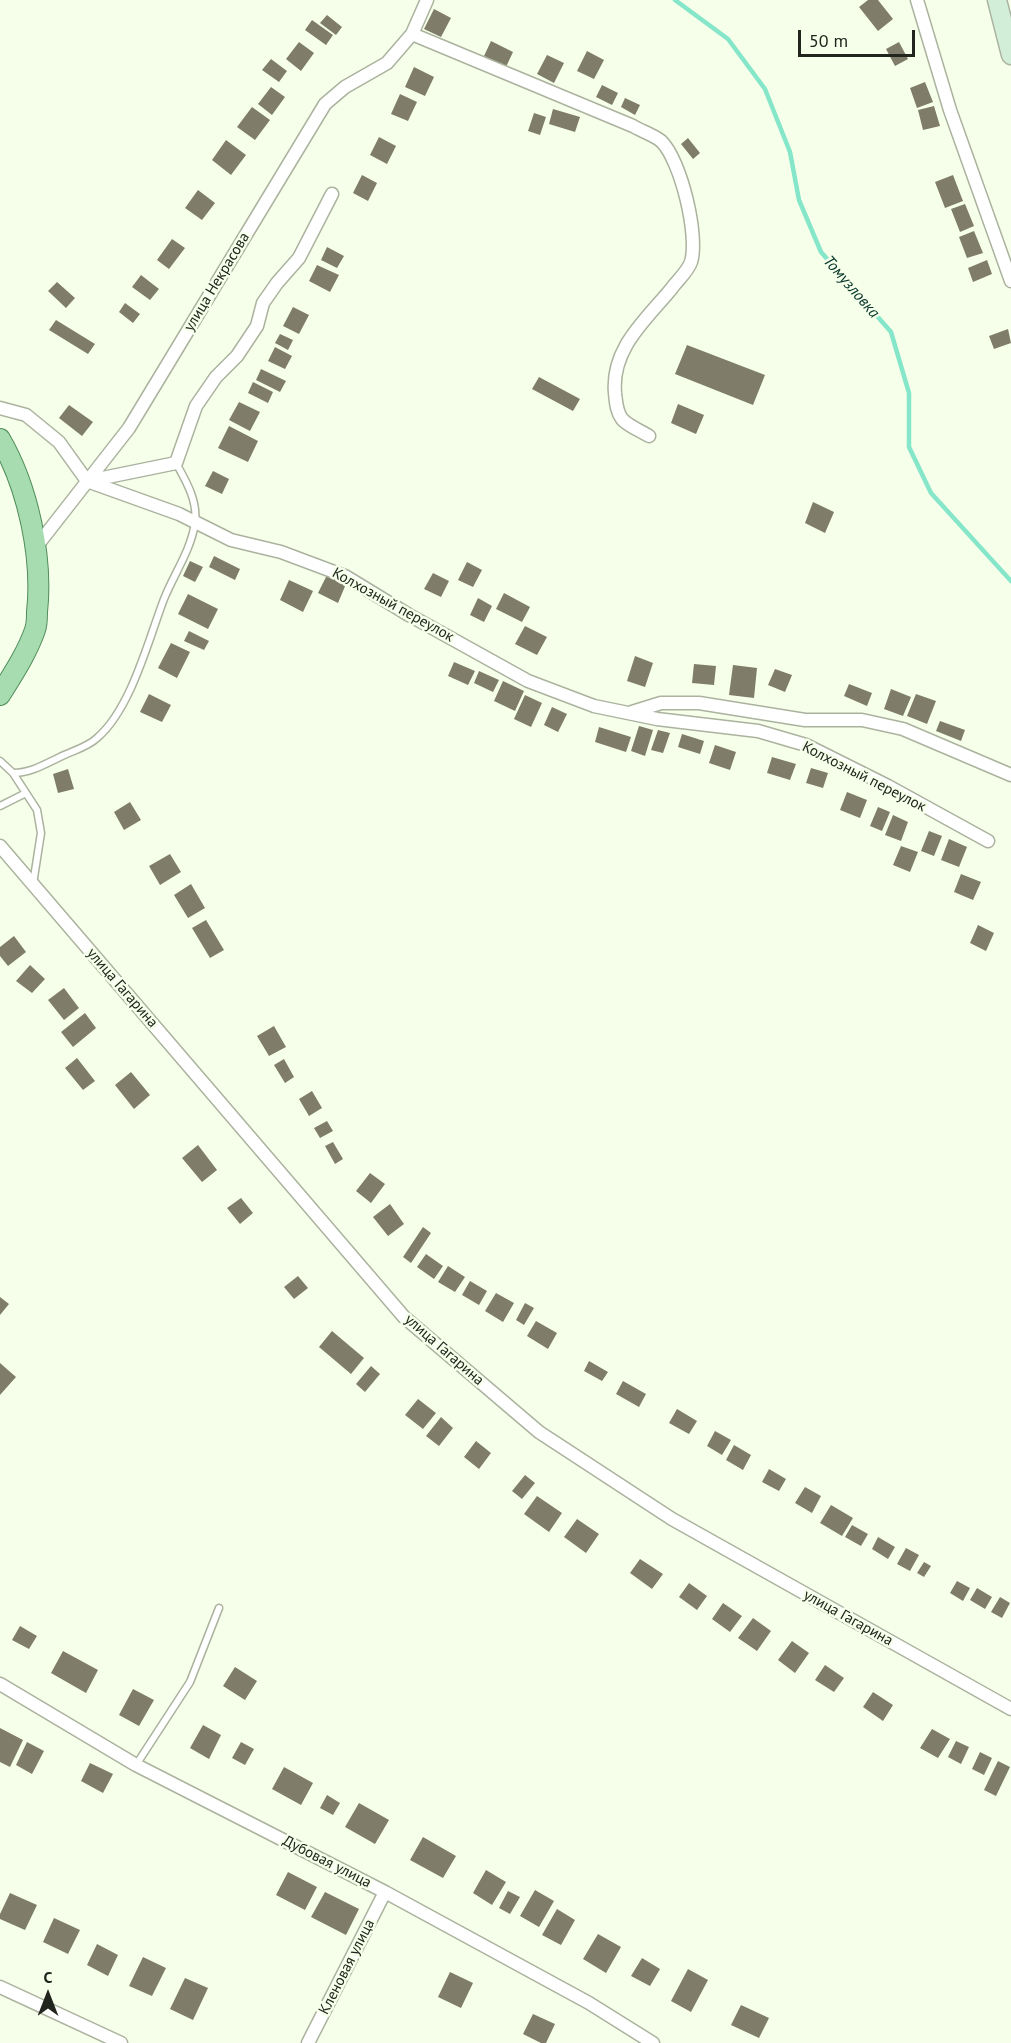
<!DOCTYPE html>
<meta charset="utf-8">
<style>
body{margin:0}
#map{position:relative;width:1011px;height:2043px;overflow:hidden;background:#f6ffea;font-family:"PT Sans",sans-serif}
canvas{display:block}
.north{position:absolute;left:18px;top:1965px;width:60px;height:60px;-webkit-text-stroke:4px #f6ffea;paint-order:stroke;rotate:0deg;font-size:16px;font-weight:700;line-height:24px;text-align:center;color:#22251d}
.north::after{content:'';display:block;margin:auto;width:21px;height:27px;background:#22251d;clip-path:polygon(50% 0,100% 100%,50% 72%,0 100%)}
.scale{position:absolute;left:798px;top:30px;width:117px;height:27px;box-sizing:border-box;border:3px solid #22251d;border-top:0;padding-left:8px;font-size:18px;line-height:21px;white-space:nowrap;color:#22251d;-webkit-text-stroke:4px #f6ffea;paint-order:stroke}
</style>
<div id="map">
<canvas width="1011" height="2043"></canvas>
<div class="north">С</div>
<div class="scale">50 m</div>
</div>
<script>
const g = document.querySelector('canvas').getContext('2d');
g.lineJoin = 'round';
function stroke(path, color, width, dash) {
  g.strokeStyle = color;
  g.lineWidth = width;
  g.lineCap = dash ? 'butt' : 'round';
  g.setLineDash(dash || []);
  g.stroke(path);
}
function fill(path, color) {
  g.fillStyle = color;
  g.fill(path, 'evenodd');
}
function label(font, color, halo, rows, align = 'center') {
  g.font = font + ' "PT Sans",sans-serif';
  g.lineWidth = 5;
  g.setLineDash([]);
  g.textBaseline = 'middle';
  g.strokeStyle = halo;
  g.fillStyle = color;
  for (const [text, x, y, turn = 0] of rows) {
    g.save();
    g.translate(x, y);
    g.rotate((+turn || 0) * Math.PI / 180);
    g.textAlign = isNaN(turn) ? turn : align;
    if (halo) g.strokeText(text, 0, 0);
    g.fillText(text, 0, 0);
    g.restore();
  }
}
const stream = new Path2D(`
 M 675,0 L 728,39 L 765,89 L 790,152 L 799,200 L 821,252 L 891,332 L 909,393 L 909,447 L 931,493 L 1011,581`);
const building = new Path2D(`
 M 868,0 L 878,0 L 893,19 L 878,31 L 859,7 Z
 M 434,9 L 451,18 L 441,37 L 424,29 Z
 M 327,15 L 342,27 L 336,35 L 320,23 Z
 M 312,20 L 333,35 L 326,45 L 305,30 Z
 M 491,41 L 513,52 L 506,67 L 484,56 Z
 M 299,42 L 314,53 L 301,71 L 286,59 Z
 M 899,42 L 908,59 L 895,66 L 886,49 Z
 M 587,51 L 604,60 L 594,79 L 577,71 Z
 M 547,55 L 564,63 L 554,83 L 537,74 Z
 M 271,59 L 287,71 L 279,82 L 262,70 Z
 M 414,67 L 434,77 L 425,96 L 405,87 Z
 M 925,82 L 933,102 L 917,108 L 910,88 Z
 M 602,85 L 618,93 L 612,105 L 596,97 Z
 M 271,87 L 285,97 L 272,115 L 258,104 Z
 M 400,94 L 417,102 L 408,121 L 391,114 Z
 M 625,98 L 640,105 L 635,115 L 621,107 Z
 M 934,106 L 940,126 L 923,130 L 918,110 Z
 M 252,107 L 270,120 L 255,140 L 237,127 Z
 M 553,109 L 580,117 L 575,132 L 549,124 Z
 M 534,113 L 546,117 L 540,135 L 528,131 Z
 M 379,137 L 396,146 L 387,164 L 370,155 Z
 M 688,138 L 700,153 L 693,159 L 681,144 Z
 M 226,140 L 246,155 L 231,175 L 212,160 Z
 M 362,175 L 377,183 L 368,201 L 353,193 Z
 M 953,175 L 963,201 L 945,208 L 935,182 Z
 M 198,190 L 215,203 L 202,220 L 185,208 Z
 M 965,204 L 974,226 L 960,232 L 951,209 Z
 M 974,231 L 983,253 L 967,258 L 959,237 Z
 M 172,239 L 185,248 L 169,269 L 157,260 Z
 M 327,247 L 344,256 L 337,268 L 321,260 Z
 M 987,260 L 992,274 L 973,282 L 968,268 Z
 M 317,265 L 339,275 L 330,292 L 309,281 Z
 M 141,275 L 159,289 L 150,300 L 132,287 Z
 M 57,282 L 75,298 L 66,308 L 48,291 Z
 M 125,303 L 140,314 L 133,323 L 119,312 Z
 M 293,307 L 309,315 L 299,334 L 283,326 Z
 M 56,320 L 95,344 L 88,354 L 49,330 Z
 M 1008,329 L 1011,343 L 994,349 L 989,336 Z
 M 280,334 L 293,340 L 288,350 L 275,343 Z
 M 687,345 L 765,375 L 753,405 L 675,374 Z
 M 275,347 L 292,356 L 285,369 L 268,361 Z
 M 261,369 L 286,381 L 280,392 L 256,380 Z
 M 539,377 L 580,399 L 573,411 L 532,389 Z
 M 253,382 L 273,392 L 268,403 L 248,393 Z
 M 239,402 L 260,412 L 250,431 L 229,420 Z
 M 678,404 L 704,415 L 696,434 L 671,423 Z
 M 69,405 L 93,422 L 82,436 L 59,418 Z
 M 229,426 L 258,441 L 248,462 L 218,448 Z
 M 213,471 L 229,479 L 222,494 L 205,486 Z
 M 813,502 L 834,512 L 825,533 L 805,523 Z
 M 214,556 L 240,569 L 235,580 L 209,567 Z
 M 190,561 L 203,567 L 195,582 L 183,576 Z
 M 467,562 L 482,570 L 473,587 L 458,580 Z
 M 433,573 L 449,581 L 441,597 L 424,589 Z
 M 327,575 L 346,584 L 338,603 L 318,593 Z
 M 289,580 L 313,591 L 303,612 L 280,600 Z
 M 504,593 L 530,607 L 522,622 L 496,609 Z
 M 188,594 L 218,609 L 208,629 L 178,614 Z
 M 478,598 L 492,606 L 484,622 L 470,615 Z
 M 525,626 L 547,637 L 537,655 L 515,644 Z
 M 189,631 L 209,641 L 204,650 L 184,641 Z
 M 171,643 L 190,652 L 177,678 L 158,668 Z
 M 635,656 L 653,663 L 645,687 L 627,681 Z
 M 454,662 L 475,671 L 468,685 L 448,676 Z
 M 694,664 L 716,666 L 714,685 L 692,683 Z
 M 733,665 L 757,668 L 754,698 L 729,695 Z
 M 775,669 L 792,675 L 785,692 L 768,685 Z
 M 479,671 L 499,680 L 493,692 L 474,683 Z
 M 503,681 L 524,691 L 515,711 L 494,701 Z
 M 849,684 L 872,693 L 867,706 L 844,696 Z
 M 891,689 L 911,697 L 903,716 L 884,709 Z
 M 149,694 L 171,705 L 162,722 L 140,712 Z
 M 916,694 L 936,701 L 927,724 L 907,716 Z
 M 525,695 L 542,703 L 531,727 L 514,719 Z
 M 552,707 L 567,714 L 558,732 L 544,725 Z
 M 940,721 L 965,730 L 961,741 L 936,731 Z
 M 639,726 L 653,730 L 645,756 L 631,751 Z
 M 599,727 L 631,737 L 626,752 L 595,742 Z
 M 658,730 L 670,733 L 663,753 L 651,750 Z
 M 682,734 L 704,741 L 700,754 L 678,747 Z
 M 715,745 L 736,752 L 730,770 L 709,763 Z
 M 772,757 L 796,764 L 790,780 L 767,773 Z
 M 811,768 L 828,773 L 823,788 L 806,783 Z
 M 68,769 L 74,789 L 58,793 L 53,774 Z
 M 847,792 L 867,800 L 860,818 L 840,810 Z
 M 130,802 L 141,820 L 124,830 L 114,812 Z
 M 878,807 L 890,812 L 882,831 L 870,826 Z
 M 893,815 L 908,822 L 901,841 L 885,835 Z
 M 929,831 L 942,836 L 934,856 L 921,851 Z
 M 949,839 L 967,847 L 959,867 L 941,860 Z
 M 901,846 L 918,852 L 910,872 L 893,865 Z
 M 170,854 L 181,872 L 160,885 L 149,866 Z
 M 961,874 L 981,882 L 973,900 L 954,892 Z
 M 191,884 L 205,908 L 188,918 L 174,895 Z
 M 206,920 L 224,950 L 210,958 L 192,928 Z
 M 978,925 L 994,933 L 986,951 L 970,943 Z
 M 14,936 L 26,952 L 8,966 L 0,956 L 0,947 Z
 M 30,965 L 45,979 L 32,993 L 16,981 Z
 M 64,988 L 79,1008 L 64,1020 L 48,1000 Z
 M 85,1013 L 96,1028 L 73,1047 L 61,1032 Z
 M 274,1026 L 286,1047 L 269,1056 L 257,1036 Z
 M 77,1058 L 95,1081 L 83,1090 L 65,1068 Z
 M 284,1059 L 294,1077 L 285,1083 L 274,1065 Z
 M 131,1072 L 150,1095 L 134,1109 L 115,1085 Z
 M 312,1091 L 322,1108 L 309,1116 L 299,1099 Z
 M 327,1121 L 333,1131 L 320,1138 L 314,1128 Z
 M 333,1142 L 343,1159 L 335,1164 L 325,1146 Z
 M 198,1145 L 217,1170 L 202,1182 L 182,1158 Z
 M 370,1173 L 385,1184 L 371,1203 L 356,1191 Z
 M 241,1198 L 253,1213 L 240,1224 L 227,1208 Z
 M 390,1204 L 404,1224 L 388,1236 L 373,1217 Z
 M 423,1227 L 431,1233 L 411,1263 L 403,1257 Z
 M 426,1254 L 443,1266 L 434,1279 L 417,1267 Z
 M 448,1266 L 465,1277 L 455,1292 L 438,1282 Z
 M 298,1276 L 308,1288 L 294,1299 L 284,1287 Z
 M 470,1281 L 487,1291 L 479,1305 L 462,1295 Z
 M 496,1293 L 514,1303 L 503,1322 L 485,1311 Z
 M 0,1297 L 9,1304 L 0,1315 Z
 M 525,1303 L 534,1308 L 524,1325 L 516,1320 Z
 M 536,1321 L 557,1333 L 548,1349 L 527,1336 Z
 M 332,1331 L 364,1358 L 351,1374 L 319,1347 Z
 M 589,1361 L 608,1372 L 602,1381 L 584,1371 Z
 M 0,1363 L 16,1377 L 0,1395 Z
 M 371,1366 L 380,1374 L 365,1392 L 356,1384 Z
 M 623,1381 L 646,1394 L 639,1407 L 616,1394 Z
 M 418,1399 L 436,1413 L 423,1429 L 405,1415 Z
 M 677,1409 L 697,1421 L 689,1434 L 669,1423 Z
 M 441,1417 L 453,1428 L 439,1446 L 426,1436 Z
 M 715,1431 L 731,1440 L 722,1455 L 707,1446 Z
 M 476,1441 L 491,1453 L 479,1469 L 464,1457 Z
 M 734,1445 L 751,1455 L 743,1470 L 726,1460 Z
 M 769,1469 L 786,1479 L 779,1491 L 762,1482 Z
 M 525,1475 L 535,1483 L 522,1499 L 512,1491 Z
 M 805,1487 L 821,1496 L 812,1513 L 795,1503 Z
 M 537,1496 L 562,1513 L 549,1532 L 524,1514 Z
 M 831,1505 L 853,1518 L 842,1536 L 820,1523 Z
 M 577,1519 L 599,1534 L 586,1553 L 564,1537 Z
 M 852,1525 L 868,1534 L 861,1546 L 845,1537 Z
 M 878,1537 L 895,1547 L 888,1559 L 872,1549 Z
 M 906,1548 L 919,1555 L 910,1571 L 897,1564 Z
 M 640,1559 L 663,1574 L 652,1589 L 630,1573 Z
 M 924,1562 L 931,1566 L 924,1577 L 917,1573 Z
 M 957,1581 L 970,1588 L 963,1601 L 950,1593 Z
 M 689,1583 L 707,1596 L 697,1610 L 679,1597 Z
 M 977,1588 L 992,1597 L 985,1609 L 970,1600 Z
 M 1000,1597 L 1010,1603 L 1002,1618 L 991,1612 Z
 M 723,1603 L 742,1616 L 730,1632 L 712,1619 Z
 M 753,1618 L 771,1631 L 757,1651 L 738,1638 Z
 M 20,1626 L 37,1636 L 29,1649 L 12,1640 Z
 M 792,1641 L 809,1653 L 795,1673 L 778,1660 Z
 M 63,1651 L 98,1670 L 86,1693 L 51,1673 Z
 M 825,1665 L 844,1678 L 834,1692 L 815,1680 Z
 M 235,1667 L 257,1681 L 245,1700 L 223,1686 Z
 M 133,1689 L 154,1700 L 139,1726 L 119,1715 Z
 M 873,1692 L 893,1705 L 883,1721 L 863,1707 Z
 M 203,1725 L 221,1735 L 209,1759 L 190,1748 Z
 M 0,1728 L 23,1740 L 10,1767 L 0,1762 Z
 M 932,1729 L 950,1739 L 938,1758 L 920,1748 Z
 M 956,1741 L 969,1747 L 961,1764 L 948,1757 Z
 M 27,1742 L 44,1751 L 32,1774 L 16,1765 Z
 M 241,1742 L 254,1749 L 245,1765 L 232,1758 Z
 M 980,1752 L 992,1758 L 984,1775 L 972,1769 Z
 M 998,1761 L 1010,1767 L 996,1796 L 984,1790 Z
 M 90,1763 L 113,1774 L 103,1793 L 81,1781 Z
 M 284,1767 L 313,1783 L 301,1805 L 272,1789 Z
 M 327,1795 L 340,1803 L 333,1815 L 320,1808 Z
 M 359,1803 L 389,1820 L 375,1844 L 345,1827 Z
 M 423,1837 L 456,1856 L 443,1878 L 410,1860 Z
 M 486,1870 L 506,1882 L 492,1905 L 473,1893 Z
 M 288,1872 L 317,1887 L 305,1910 L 276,1895 Z
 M 535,1890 L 554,1901 L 539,1927 L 520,1916 Z
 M 508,1891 L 520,1897 L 510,1914 L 499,1908 Z
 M 325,1892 L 359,1909 L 346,1935 L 311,1917 Z
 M 10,1893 L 37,1905 L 25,1930 L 0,1919 L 0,1914 Z
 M 557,1909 L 575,1920 L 561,1945 L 542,1935 Z
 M 54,1918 L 80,1930 L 68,1954 L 43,1942 Z
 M 598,1934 L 621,1947 L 606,1973 L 583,1959 Z
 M 97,1944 L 118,1955 L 108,1976 L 87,1965 Z
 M 143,1957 L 166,1968 L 152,1996 L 129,1986 Z
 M 642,1958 L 660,1969 L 650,1986 L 631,1976 Z
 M 688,1969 L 708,1980 L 691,2012 L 671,2001 Z
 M 450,1972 L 473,1983 L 461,2008 L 438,1997 Z
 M 185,1978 L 208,1988 L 193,2020 L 170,2009 Z
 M 741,2005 L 769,2018 L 759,2038 L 731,2025 Z
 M 533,2014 L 555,2024 L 546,2043 L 541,2043 L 523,2034 Z`);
const service = new Path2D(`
 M 0,761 L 13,773 C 31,773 45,764 60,757 C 72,751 88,747 97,738 C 131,709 148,641 164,599 C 174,574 191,550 195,523 C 198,501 186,481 176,463
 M 13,773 L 37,810 L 41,833 L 33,884
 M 0,806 L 26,793
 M 136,1765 L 190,1682 L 219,1608`);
const minor = new Path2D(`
 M 917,0 L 950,110 L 1011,281
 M 412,34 L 633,126 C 641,131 654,135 661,141 C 681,160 699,236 691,262 C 688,271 677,281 672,288 C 646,320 611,348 615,393 C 616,401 616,411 622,419 C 628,426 641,431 649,436
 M 0,408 L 26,415 L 59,442 L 87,481
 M 87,481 L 179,514 L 231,540 L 281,552 L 345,576 L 409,615 L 528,681 L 594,706 L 657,719 L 758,731 L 806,745 L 888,786 L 988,841
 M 88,481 L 176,463 L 196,406 L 216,377 L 237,356 L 257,326 L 263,303 L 277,283 L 299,258 L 332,194
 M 36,547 L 129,428 L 325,104 L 345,87 L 387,63 L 412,34 L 427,0
 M 632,712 L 661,703 L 699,703 L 805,720 L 862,720 L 903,729 L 1011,775
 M 0,846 L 404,1317 L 539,1432 L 672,1519 L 1011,1709
 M 0,1684 L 136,1765 L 385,1892 L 589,2003 L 653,2043
 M 0,1987 L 121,2043
 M 308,2043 L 385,1892`);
const secondary = new Path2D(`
 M 997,0 L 1011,55`);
const primary = new Path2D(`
 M 0,439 C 28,487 43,557 37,612 C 37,618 37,625 35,630 C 27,653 13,674 0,695`);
const streetNames = [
 ["улица Некрасова",217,282,-59],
 ["Колхозный переулок",393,605,29],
 ["Колхозный переулок",864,777,27],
 ["улица Гагарина",122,988,49],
 ["улица Гагарина",444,1350,41],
 ["улица Гагарина",848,1618,29],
 ["Дубовая улица",327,1862,27],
 ["Кленовая улица",347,1967,-63]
];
const waterNames = [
 ["Томузловка",851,287,49]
];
stroke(stream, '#86e6c9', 4.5);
fill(building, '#7f7d69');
stroke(service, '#abb39f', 9);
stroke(minor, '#abb39f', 15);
stroke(secondary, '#abb39f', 21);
stroke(primary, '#518d5b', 22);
stroke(service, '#fff', 6);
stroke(minor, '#fff', 12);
stroke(secondary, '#d3eed8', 18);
stroke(primary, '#a6dcb0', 20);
label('15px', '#22251d', '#f6ffea', streetNames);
label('italic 16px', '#043328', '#f6ffea', waterNames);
</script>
